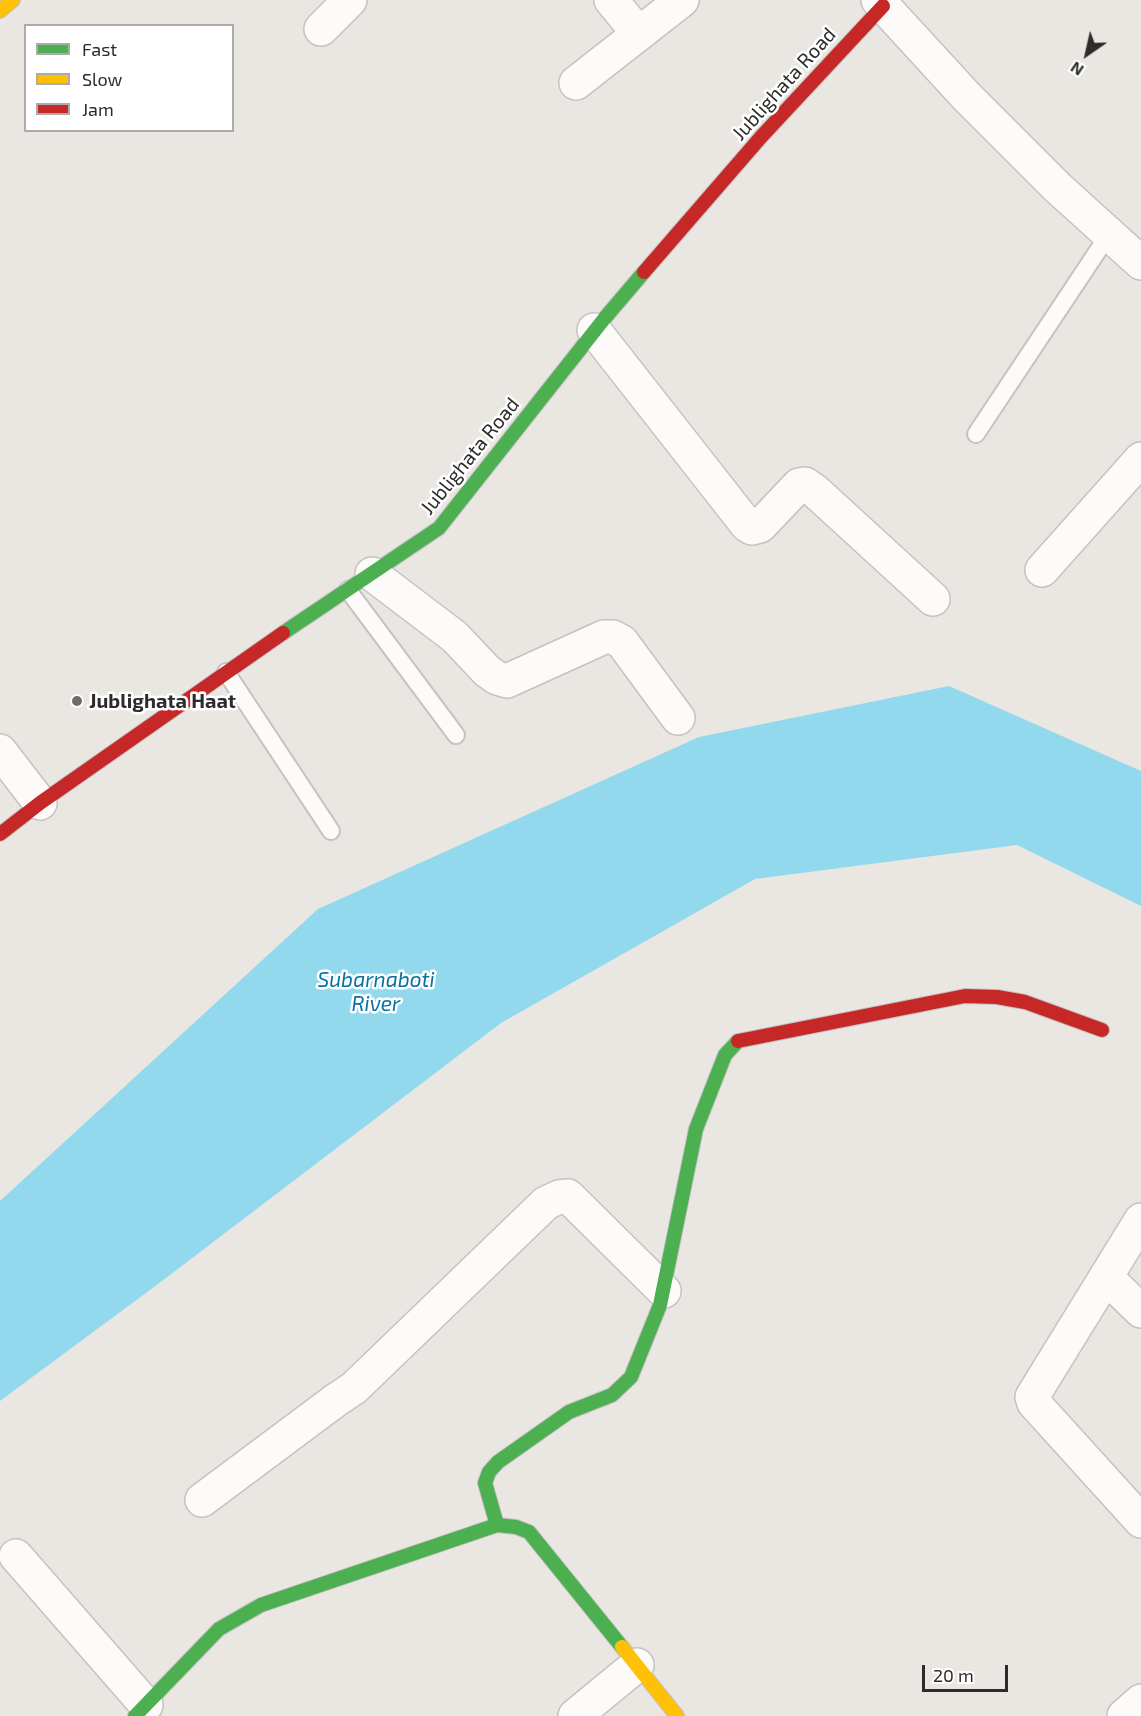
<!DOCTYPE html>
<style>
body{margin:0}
#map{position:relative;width:1141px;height:1716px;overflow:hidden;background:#eae6e1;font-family:"Exo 2",sans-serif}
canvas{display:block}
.legend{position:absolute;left:24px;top:24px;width:210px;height:108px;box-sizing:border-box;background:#fff;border:2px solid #ababab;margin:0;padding:8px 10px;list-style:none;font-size:18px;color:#2c2c2c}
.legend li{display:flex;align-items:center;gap:12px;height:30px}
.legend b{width:30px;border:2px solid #ababab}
.north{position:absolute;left:1057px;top:24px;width:60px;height:60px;-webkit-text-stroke:4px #fff;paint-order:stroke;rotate:214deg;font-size:16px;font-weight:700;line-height:24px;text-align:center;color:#2c2c2c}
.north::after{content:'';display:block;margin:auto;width:21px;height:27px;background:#2c2c2c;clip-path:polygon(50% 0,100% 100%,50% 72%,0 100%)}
.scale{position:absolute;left:922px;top:1665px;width:86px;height:27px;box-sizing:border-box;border:3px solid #2c2c2c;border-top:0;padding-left:8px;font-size:18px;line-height:21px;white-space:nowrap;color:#2c2c2c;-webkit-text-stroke:4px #fff;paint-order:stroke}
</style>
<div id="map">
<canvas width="1141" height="1716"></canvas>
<ul class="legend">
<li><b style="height:8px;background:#4caf50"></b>Fast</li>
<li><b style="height:8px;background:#ffc107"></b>Slow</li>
<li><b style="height:8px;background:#c62828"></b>Jam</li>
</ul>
<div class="north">N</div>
<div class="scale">20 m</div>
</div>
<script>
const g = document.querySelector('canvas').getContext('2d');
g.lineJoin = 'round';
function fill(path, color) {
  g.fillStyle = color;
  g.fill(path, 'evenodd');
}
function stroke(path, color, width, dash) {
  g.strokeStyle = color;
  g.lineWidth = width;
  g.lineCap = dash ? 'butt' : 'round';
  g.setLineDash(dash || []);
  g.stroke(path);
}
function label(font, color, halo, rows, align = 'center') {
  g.font = font + ' "Exo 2",sans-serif';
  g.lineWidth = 5;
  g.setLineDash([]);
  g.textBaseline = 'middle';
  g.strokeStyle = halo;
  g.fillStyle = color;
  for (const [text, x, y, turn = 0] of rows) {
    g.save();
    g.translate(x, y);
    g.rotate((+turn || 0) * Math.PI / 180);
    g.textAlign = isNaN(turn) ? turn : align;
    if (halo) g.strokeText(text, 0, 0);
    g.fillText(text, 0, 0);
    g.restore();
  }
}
const water = new Path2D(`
 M 949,686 L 1141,771 L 1141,906 L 1017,845 L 755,879 L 501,1023 L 162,1281 L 0,1401 L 0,1201 L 318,909 L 699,737 Z`);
const lane = new Path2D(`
 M 976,434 L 1109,234
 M 348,590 L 456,735
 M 226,672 L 331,831`);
const street = new Path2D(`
 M 611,0 L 639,34
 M 878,0 L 967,97 L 1057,187 L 1141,263
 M 321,29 L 350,0
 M 576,83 L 682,0
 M 594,330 L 747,525 L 752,528 L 760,526 L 799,485 L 805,484 L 815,491 L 933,599
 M 1042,570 L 1141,459
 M 372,574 L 455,637 L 487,671 L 497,678 L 507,681 L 604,637 L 613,637 L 622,642 L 678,718
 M 0,751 L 40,803
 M 1141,1220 L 1032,1397 L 1034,1403 L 1141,1521
 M 1106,1277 L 1141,1311
 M 202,1500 L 336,1400 L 354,1388 L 546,1203 L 559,1197 L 568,1196 L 664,1291
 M 16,1556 L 146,1705
 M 575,1716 L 637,1665
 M 1124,1716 L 1141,1701`);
const fast = new Path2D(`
 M 283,633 L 439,528 L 604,319 L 644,272
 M 497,1525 L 485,1483 L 489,1472 L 498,1462 L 569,1412 L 612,1395 L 631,1377 L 660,1305 L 696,1129 L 725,1055 L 738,1041
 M 135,1716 L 219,1629 L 261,1605 L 497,1525 L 516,1527 L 529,1532 L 622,1647`);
const slow = new Path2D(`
 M 0,11 L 13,0
 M 622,1647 L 677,1716`);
const jam = new Path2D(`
 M 644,272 L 761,137 L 883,6
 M 0,834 L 40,803 L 283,633
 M 738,1041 L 965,996 L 997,997 L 1025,1002 L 1102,1030`);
const markers = [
 [77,701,6,"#6e6d6b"]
];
const streetNames = [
 ["Jublighata Road",784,84,-48],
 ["Jublighata Road",470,456,-51]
];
const poiNames = [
 ["Jublighata Haat",89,701]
];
const waterNames = [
 ["Subarnaboti",376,980],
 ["River",376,1004]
];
fill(water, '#92d9ee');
stroke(lane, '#c4c2c2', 20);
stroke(street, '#c4c2c2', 36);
stroke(fast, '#c4c2c2', 16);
stroke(slow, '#c4c2c2', 16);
stroke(jam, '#c4c2c2', 16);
stroke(lane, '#fcfbfa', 16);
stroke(street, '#fcfbfa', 33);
stroke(fast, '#4caf50', 14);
stroke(slow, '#ffc107', 14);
stroke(jam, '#c62828', 14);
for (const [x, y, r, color] of markers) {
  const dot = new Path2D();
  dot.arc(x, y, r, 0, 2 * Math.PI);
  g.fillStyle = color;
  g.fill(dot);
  stroke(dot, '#fff', 2);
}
label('20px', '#2c2c2c', '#fff', streetNames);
label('bold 20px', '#2c2c2c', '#fff', poiNames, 'left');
label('italic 21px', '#0872a3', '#fff', waterNames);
</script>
